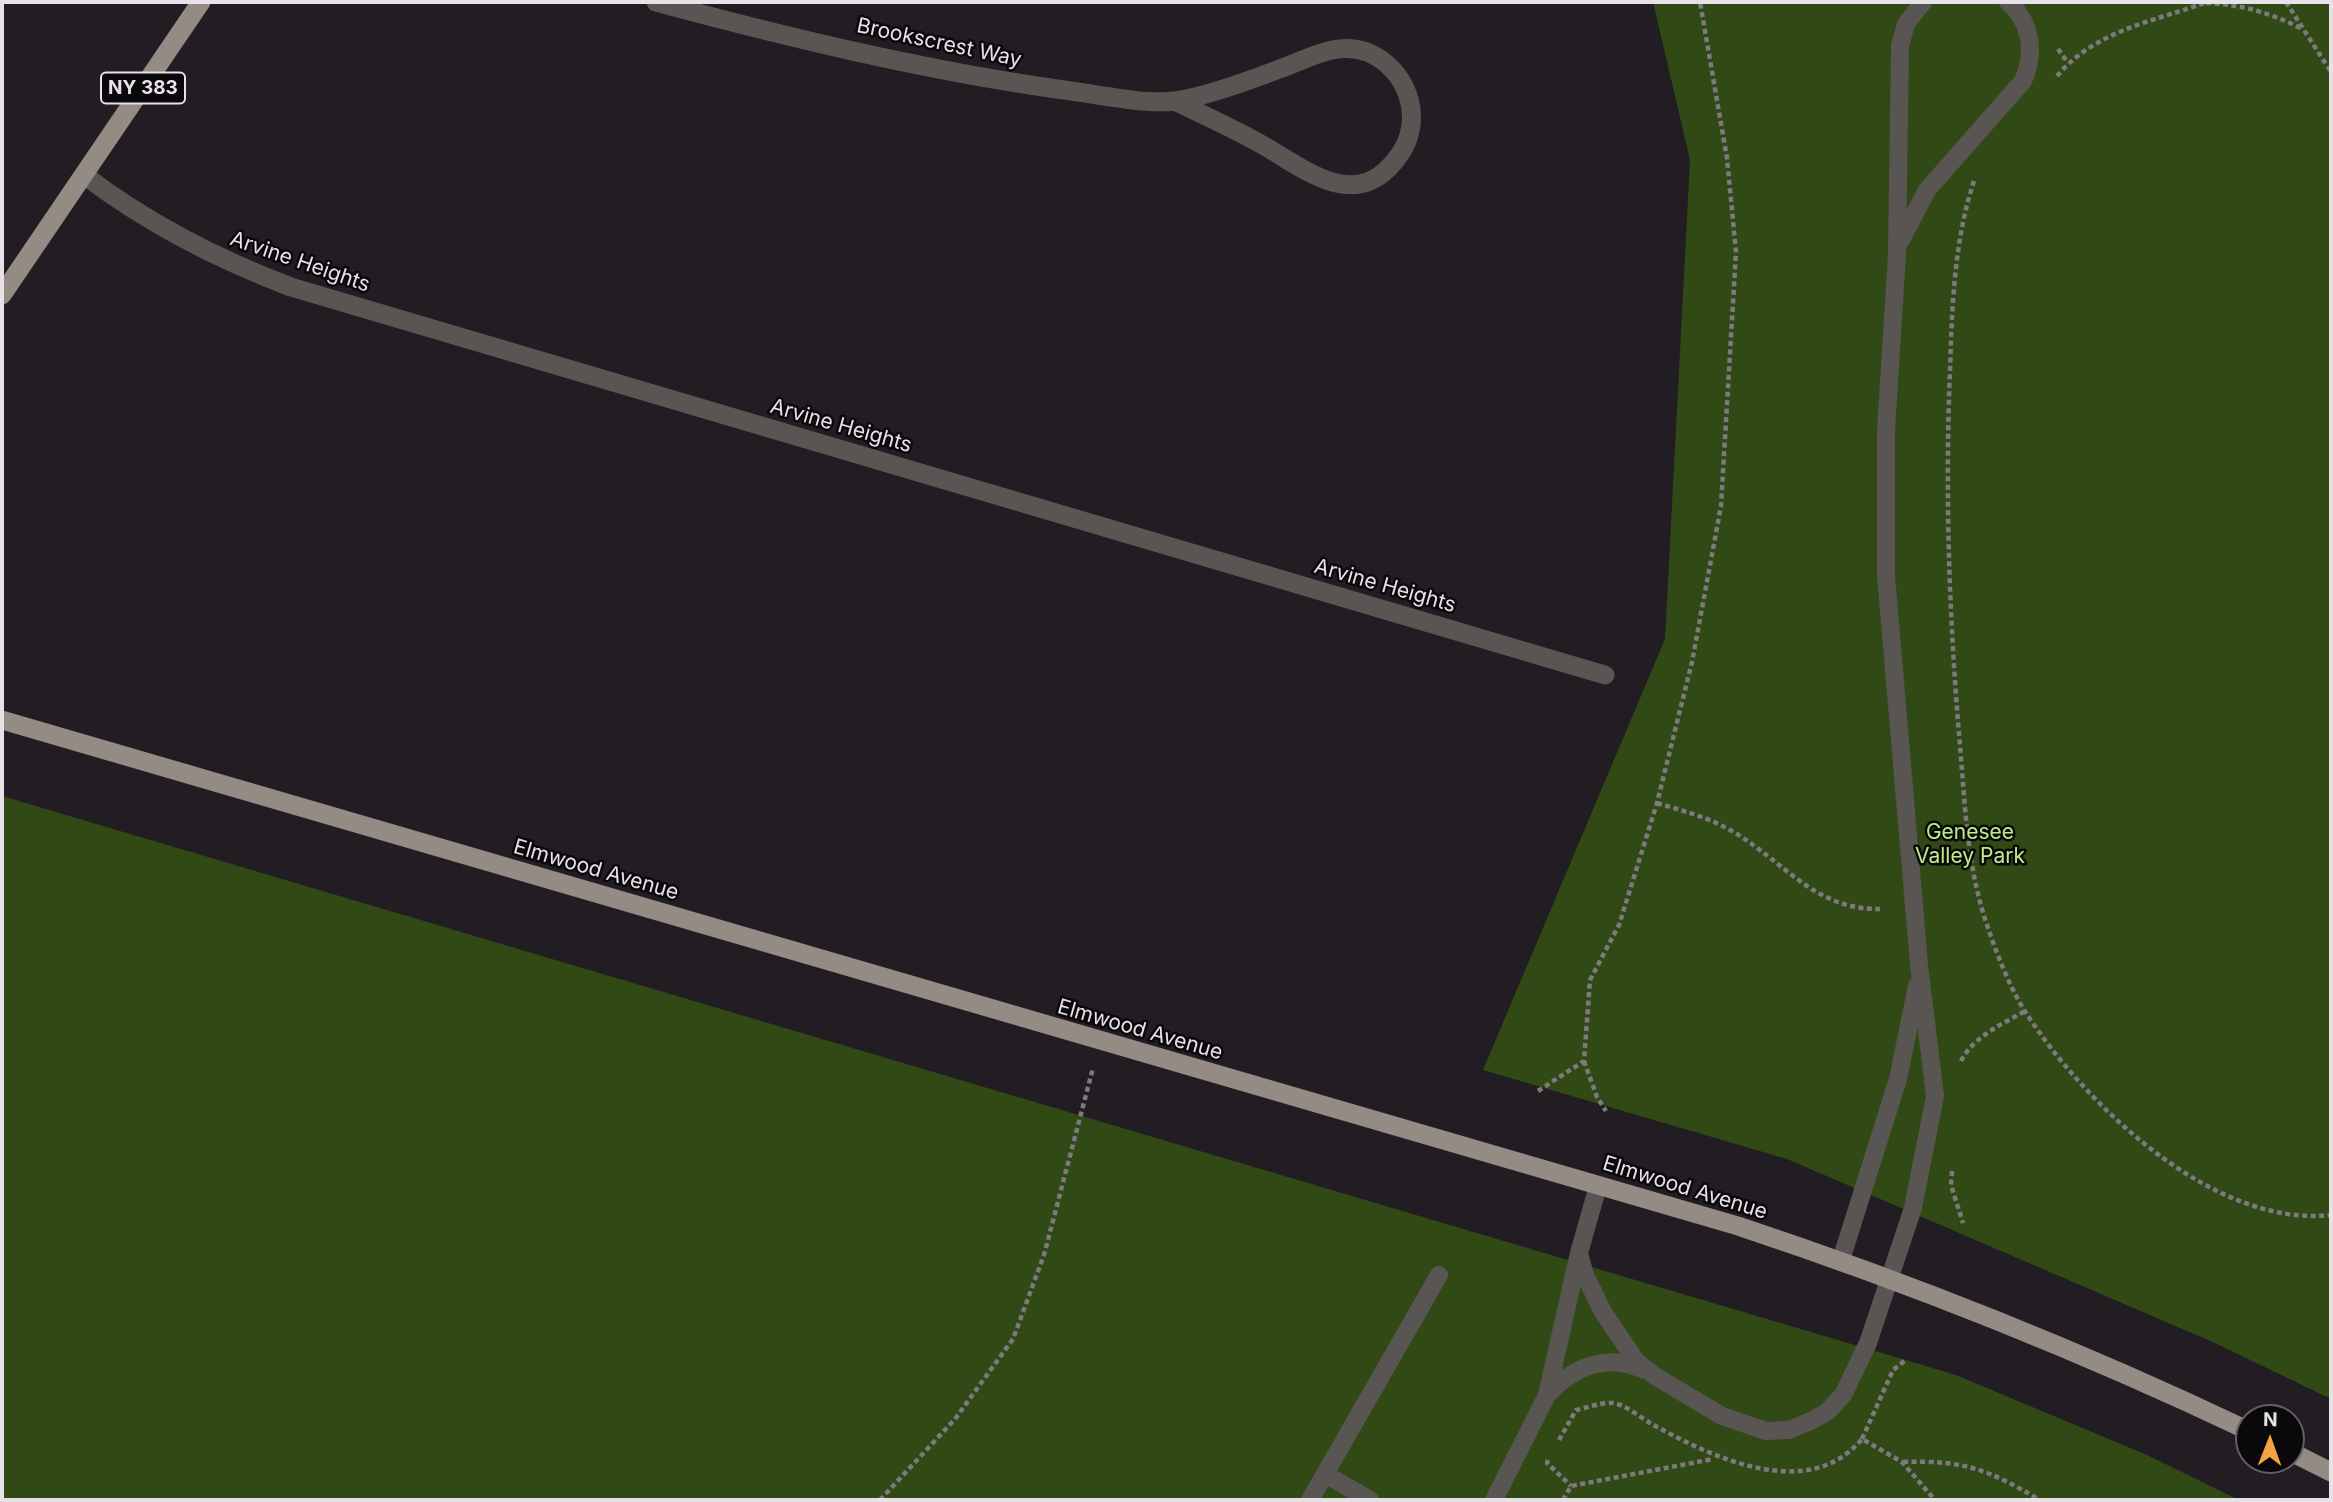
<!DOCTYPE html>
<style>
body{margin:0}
#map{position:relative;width:2333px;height:1502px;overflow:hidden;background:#221c23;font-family:Inter,sans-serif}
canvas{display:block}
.frame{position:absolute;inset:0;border:4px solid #e6e2e7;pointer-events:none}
.north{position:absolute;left:2235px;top:1404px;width:70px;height:70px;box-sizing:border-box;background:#0a080b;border:2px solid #625f63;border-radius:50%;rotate:1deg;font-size:19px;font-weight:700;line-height:28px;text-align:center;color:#e6e2e7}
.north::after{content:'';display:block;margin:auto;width:24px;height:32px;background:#f5a246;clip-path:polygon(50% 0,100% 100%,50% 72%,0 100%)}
</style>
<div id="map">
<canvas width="2333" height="1502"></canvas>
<div class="frame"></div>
<div class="north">N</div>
</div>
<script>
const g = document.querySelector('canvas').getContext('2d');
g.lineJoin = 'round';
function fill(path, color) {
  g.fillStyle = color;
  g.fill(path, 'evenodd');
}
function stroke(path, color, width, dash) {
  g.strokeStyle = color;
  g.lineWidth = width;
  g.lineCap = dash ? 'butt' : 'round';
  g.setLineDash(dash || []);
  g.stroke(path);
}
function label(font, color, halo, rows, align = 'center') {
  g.font = font + ' Inter,sans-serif';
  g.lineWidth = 5;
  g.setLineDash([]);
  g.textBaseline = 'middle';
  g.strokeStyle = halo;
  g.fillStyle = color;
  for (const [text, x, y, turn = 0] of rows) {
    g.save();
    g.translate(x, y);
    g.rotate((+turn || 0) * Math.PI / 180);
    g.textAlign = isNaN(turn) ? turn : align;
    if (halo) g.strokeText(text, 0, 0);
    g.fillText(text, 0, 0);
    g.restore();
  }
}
const green = new Path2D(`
 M 1653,2 L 2331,2 L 2331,1399 L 2215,1343 L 1787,1159 L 1483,1070 L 1665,639 L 1690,160 Z
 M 2,796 L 1956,1375 L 2147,1455 L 2239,1500 L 2,1500 Z`);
const path = new Path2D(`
 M 2286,2 L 2331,72
 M 2206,3 C 2240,4 2272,13 2302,29
 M 2058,49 L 2068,63
 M 2057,76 C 2096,30 2152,22 2207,2
 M 1974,181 C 1954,241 1952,308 1950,370 C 1945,492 1949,613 1959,734 C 1965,799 1966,866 1988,928 C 1998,957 2010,988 2026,1013 C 2086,1105 2213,1228 2331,1215
 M 1657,803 C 1683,811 1708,817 1732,831 C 1784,861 1814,910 1880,909
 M 1584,1061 L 1597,1097 L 1606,1111
 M 1961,1061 C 1974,1036 2001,1025 2025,1011
 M 1538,1091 L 1584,1061 L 1590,980 L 1619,925 L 1657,803 L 1692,662 L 1721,506 L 1736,252 L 1727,158 L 1700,2
 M 1952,1171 L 1951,1185 L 1963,1223
 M 1862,1439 L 1893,1370 L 1907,1359
 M 1559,1440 L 1576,1410 C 1587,1408 1601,1402 1613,1403 C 1624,1404 1640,1417 1650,1423 C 1716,1460 1809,1502 1862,1439 L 1902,1462 L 1935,1500
 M 1548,1460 L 1547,1463 L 1571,1486
 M 1903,1462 C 1964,1460 1987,1469 2040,1500
 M 880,1500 L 955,1419 L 1013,1339 L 1044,1255 L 1093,1068
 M 1563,1500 L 1571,1486 L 1713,1459`);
const service = new Path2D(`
 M 1901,240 L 1927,190 L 2023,81 C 2035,54 2032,22 2008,2
 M 1598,1186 L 1579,1253 L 1585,1275 L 1603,1312 L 1636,1361 L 1655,1376 L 1722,1416 L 1766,1431 L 1789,1430 L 1811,1421 L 1827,1412 L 1843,1395 L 1868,1343 L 1913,1208 L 1935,1096 L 1919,965 L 1886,575 L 1886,430 L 1897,254 L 1900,46 L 1906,24 L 1923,2
 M 1578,1257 L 1547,1395 C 1573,1367 1607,1352 1644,1370
 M 1841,1260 L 1898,1079 L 1917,986
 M 1325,1474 L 1370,1500
 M 1310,1500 L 1439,1275
 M 1494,1500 L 1547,1395`);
const minor = new Path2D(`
 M 656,2 C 790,38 927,71 1064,90 C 1095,94 1145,105 1175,101 C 1208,96 1251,80 1282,68 C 1310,58 1336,41 1367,52 C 1407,68 1425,118 1400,154 C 1357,217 1305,168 1259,143 C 1232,128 1203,115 1175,101
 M 84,175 C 147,223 217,259 291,287 L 1605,675`);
const primary = new Path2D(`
 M 2,295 L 201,2
 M 2,720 L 1738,1226 C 1913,1284 2083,1352 2249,1431
 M 2291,1452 L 2331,1472`);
const shields = [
 [143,88,84]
];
const shieldNames = [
 ["NY 383",143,88]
];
const streetNames = [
 ["Brookscrest Way",939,43,12],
 ["Arvine Heights",300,262,19],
 ["Arvine Heights",841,426,16],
 ["Arvine Heights",1385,586,16],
 ["Elmwood Avenue",596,870,16],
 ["Elmwood Avenue",1140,1030,16],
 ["Elmwood Avenue",1685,1188,17]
];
const parkNames = [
 ["Genesee",1970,833],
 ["Valley Park",1970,857]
];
fill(green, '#314a15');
stroke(path, '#7e797f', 4.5, [5, 3.5]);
stroke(service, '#585552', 18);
stroke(minor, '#585552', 19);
stroke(primary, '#938b84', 19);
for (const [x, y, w] of shields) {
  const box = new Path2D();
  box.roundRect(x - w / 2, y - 15.5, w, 31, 5);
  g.fillStyle = '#0a080b';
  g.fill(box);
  stroke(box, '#e6e2e7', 2);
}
label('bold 19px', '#e6e2e7', null, shieldNames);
label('21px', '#e6e2e7', '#0a080b', streetNames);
label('21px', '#bbee8a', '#0a080b', parkNames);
</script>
